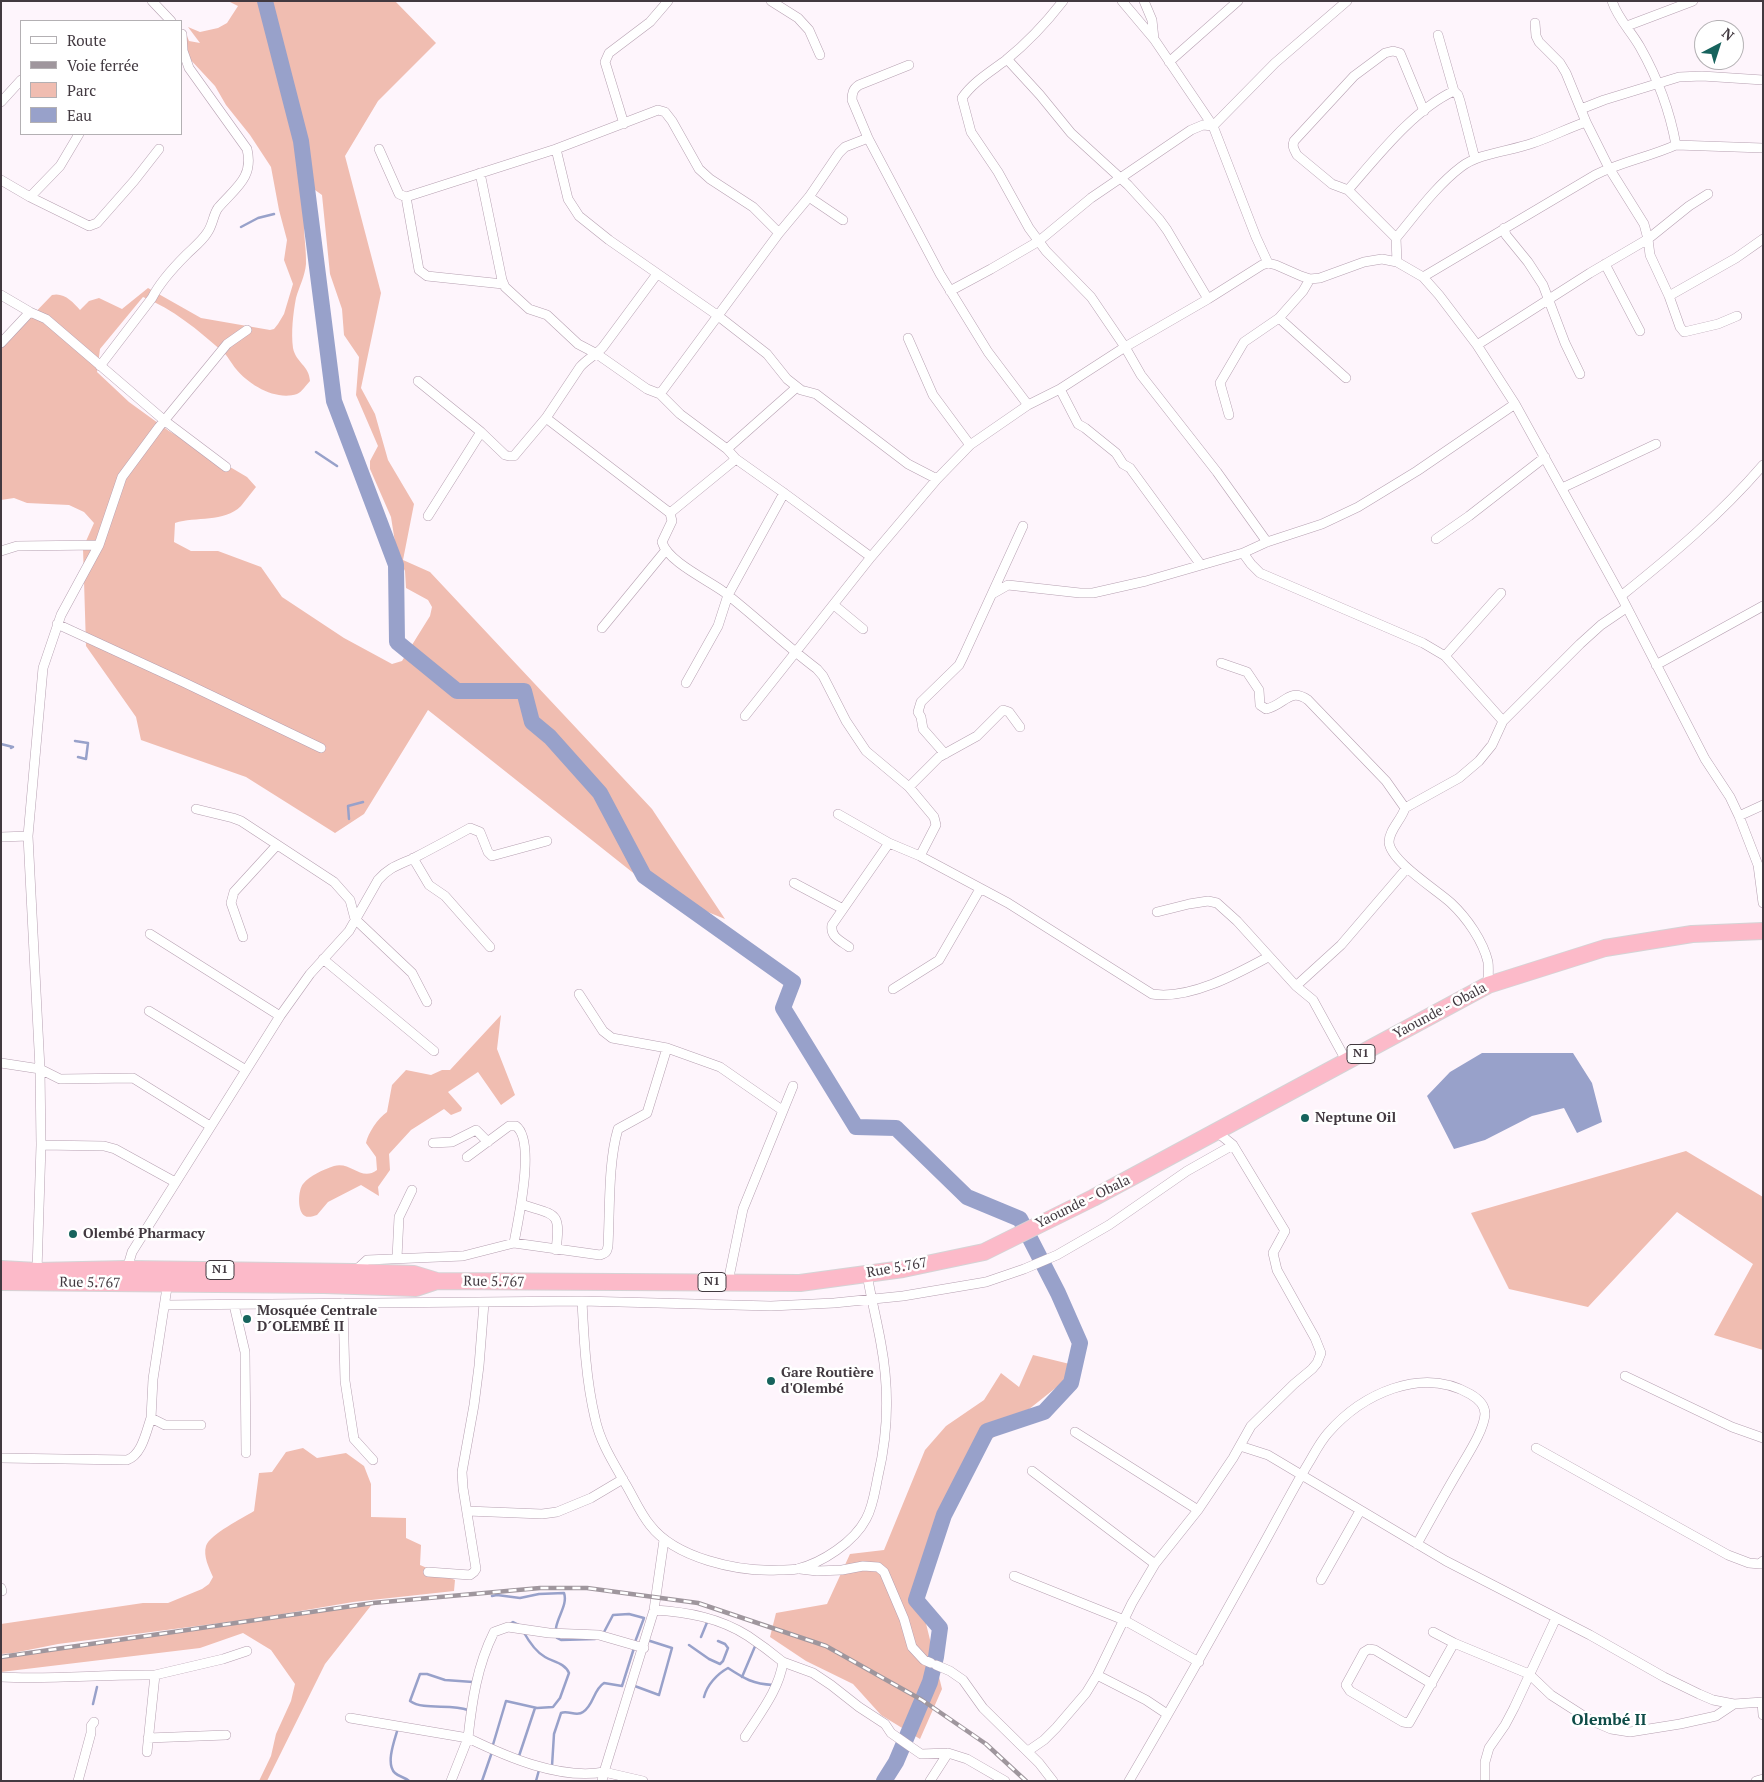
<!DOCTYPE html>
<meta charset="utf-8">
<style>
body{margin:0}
#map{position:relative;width:1764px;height:1782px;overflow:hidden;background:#fef5fc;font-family:"PT Serif",serif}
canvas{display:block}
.frame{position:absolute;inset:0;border:2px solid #423940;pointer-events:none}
.legend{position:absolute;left:20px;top:20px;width:162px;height:115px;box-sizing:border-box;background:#fff;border:1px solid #b3b0b3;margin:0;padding:6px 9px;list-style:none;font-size:15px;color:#423940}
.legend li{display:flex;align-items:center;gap:10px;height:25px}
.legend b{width:25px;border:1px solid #b3b0b3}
.north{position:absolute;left:1694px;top:20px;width:50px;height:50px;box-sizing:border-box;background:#fff;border:1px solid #b3b0b3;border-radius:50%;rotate:40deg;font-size:14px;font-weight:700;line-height:20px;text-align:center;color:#423940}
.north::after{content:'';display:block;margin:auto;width:18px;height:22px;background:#17635d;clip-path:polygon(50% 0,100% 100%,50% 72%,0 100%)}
</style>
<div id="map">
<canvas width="1764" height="1782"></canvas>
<div class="frame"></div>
<ul class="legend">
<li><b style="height:6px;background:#fff"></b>Route</li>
<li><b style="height:6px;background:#9f969d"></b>Voie ferrée</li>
<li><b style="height:14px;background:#f0bdb1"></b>Parc</li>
<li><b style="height:14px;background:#98a1ca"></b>Eau</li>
</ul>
<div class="north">N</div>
</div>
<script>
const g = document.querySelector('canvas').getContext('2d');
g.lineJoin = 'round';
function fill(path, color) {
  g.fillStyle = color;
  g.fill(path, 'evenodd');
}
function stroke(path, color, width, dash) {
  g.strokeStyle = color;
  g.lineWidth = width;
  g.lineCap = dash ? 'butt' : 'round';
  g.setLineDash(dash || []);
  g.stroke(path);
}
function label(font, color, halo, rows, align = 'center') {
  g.font = font + ' "PT Serif",serif';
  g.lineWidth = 5;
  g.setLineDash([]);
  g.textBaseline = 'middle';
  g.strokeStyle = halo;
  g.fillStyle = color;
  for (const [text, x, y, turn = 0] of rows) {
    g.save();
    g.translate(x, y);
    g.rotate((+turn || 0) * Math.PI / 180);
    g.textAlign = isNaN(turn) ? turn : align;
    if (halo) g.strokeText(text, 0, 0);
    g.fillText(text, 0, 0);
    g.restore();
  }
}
const green = new Path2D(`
 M 228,1 L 395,1 L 436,43 L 378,101 L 345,156 L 381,293 L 361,388 L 375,414 L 388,460 L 414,504 L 403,560 L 430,572 L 652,809 L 725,919 L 656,891 L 428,710 L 364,814 L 335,833 L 246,777 L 141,740 L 136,717 L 86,646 L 83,548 L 94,523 L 84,512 L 69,505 L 27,503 L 14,498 L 1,500 L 1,348 L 52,295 C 64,292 73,302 80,310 L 89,301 L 99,298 L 122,309 L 148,288 L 201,318 L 270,330 L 274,329 L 278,324 L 284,314 L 293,284 L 284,260 L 287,240 L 279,210 L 271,167 L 250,135 L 226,105 L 215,86 L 188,57 L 181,37 L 187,36 L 189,41 L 200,43 L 188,27 L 200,32 L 218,28 L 227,23 L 238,6 ZM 315,190 L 322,195 L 330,274 L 342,309 L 344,335 L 359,357 L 356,395 L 378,446 L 370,461 L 370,469 L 391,517 L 397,555 L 405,571 L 406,588 L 428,600 L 432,607 L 430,616 L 402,661 L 392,664 L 344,638 L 282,597 L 261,567 L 218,551 L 191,551 L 174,542 L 175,523 C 196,516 224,523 241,506 C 246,500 251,493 256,487 L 247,477 L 169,431 L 129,402 L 97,372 L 100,349 L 143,297 C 173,309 198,330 222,351 C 228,356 231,363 236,369 C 249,385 276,401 297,394 C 302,392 306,385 310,381 C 309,365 296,363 293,348 C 291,332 293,314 296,298 C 299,287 305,276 306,264 C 307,240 297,211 315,190 Z
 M 501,1015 L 497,1049 L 515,1095 L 501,1105 L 478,1072 L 448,1092 L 462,1108 L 461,1111 L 451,1115 L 444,1109 L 411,1130 L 389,1154 L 390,1170 L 378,1187 L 379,1196 L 361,1185 L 328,1202 L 317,1215 C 314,1216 308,1218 305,1216 C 297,1212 298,1190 303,1184 C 310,1175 323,1170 334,1166 C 351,1161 361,1182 377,1170 L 376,1157 L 366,1143 C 368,1133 378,1118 387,1112 L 392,1085 L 406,1070 L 431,1075 L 442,1070 L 450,1070 Z
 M 1686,1151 L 1763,1197 L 1763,1350 L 1714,1335 L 1753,1264 L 1677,1212 L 1588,1307 L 1509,1289 L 1471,1213 Z
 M 1033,1355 L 1082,1367 L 970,1456 L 921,1603 L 942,1689 L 920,1739 L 881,1715 L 853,1684 L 806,1661 L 770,1637 L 776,1613 L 827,1604 L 850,1554 L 884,1550 L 925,1450 L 946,1426 L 984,1400 L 1001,1373 L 1019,1387 Z
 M 303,1448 L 317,1458 L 346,1453 L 364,1466 L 371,1484 L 371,1517 L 406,1518 L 406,1538 L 421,1545 L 420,1565 L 455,1580 L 454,1591 L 353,1602 L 259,1618 L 58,1644 L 13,1653 L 1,1654 L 1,1624 L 143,1603 L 168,1603 L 202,1589 L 209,1584 L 213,1577 C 209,1568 203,1556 206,1546 C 210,1534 243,1518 254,1511 L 259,1473 L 272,1472 L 286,1452 Z
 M 373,1603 L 325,1664 L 267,1781 L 259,1781 L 271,1756 L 276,1734 L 291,1701 L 295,1684 L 271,1650 L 243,1633 L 200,1648 L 1,1672 L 1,1657 Z`);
const water = new Path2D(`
 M 1482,1053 L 1573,1053 L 1592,1083 L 1602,1122 L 1577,1133 L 1564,1108 L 1532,1116 L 1485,1140 L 1454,1149 L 1427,1096 L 1450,1072 Z`);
const stream = new Path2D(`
 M 241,227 L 258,218 L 274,214
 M 316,452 L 337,466
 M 75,741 L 88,743 L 86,759 L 78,757
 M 1,744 L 13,747 L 11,748
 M 349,819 L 348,806 L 363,802
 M 492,1596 L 497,1595 L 520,1598 L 539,1594 L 564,1593 C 569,1607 551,1623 557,1638 L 561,1640 L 595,1639
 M 508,1625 L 513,1622 L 519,1625
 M 603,1634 L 613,1615 L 629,1614 L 644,1618 L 635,1642
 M 701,1637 L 708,1620
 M 689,1645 L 709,1659 L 720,1664 L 723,1661 L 728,1648 L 725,1644 L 718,1641
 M 742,1677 L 756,1644
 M 632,1685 L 659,1695 L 672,1648 L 647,1640
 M 704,1697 C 707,1685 717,1674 728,1668 C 745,1679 753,1684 773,1685
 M 93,1704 L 97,1687
 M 468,1710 C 451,1703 424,1711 410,1701 L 420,1674 L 427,1674 L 445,1680 L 473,1682
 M 398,1728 C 395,1739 385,1764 395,1773 C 399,1777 405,1777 409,1781
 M 492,1748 L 506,1701 L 537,1708 L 553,1707 L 560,1698 L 569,1673 C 565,1663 553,1662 545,1657 C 536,1652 528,1640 523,1631
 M 518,1759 L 535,1708
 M 552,1766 L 554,1734 L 561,1713 C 568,1710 577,1717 583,1712 C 594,1705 593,1690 604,1683 L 622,1686 L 634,1648
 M 482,1781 L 492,1752
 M 536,1781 L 539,1770`);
const river = new Path2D(`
 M 265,1 L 301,141 L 334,401 L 396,565 L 397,642 L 457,691 L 524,691 L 532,722 L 550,737 L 600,793 L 644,876 L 793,982 L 783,1008 L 856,1127 L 896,1128 L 967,1197 L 1020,1219 L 1058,1293 L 1080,1343 L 1071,1383 L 1044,1412 L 987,1431 L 944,1515 L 916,1600 L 940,1628 L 936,1657 L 930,1682 L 896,1762 L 884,1781`);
const street = new Path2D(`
 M 152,1 L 171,21
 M 771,1 L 798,18 L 809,30 L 820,55
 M 1063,1 C 1046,23 1027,43 1006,60 C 990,72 973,82 962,98 L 971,132 L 998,172 L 1029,228 L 1046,251 L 1091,297 L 1125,347 L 1141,375 L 1217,472 L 1267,542
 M 1122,1 L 1154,39 L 1213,126 L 1256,237 L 1268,263
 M 1144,1 L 1152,20 L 1154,39
 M 1627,26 L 1693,1
 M 1438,35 L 1454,91 L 1458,95 L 1460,101 L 1475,159
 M 1007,59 L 1040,95 L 1071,133 L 1128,185 L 1159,219 L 1167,230 L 1208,299
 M 1169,62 L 1238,1
 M 909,65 L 859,85 C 853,89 852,93 852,100 L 868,138 L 940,274 L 988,352 L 1028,405
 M 1,102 L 21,80
 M 1581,109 L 1604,100 L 1679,77 L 1702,76 L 1763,80
 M 624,124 L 605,62 L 609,53 L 650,22 L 668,1
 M 1676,145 L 1763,148
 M 379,149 L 399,194 L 406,197
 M 556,149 L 568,199 L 579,216 L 609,240 L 717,315 L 767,354 L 787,379 L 801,390 L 816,394 L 908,464 L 937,479
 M 480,173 L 502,280 L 505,287 L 529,309 L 547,315 L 578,344 L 597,354 L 647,389 L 660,394 L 680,414 L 727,449 L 736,459 L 784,493 L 871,557
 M 1,180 L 30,197 L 89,226 L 97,223 L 134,181 L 159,149
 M 1348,190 L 1332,184 L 1297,155 C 1294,149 1292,147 1294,141 L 1354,76 L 1385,53 L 1393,51 L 1400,53 L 1424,111
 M 1708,194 L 1689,206 L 1648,239 L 1650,255 L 1669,296 L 1680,327 L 1684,332 L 1718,324 L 1737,316
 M 30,197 L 60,166 L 79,134
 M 809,197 L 843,220
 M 1504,228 L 1506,235 L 1528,262 L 1543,285 L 1565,343 L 1580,374
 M 1396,238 L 1348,190 C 1377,157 1413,110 1454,91
 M 1397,262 L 1396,238 C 1416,214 1436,186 1461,167 C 1479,153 1511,151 1533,143 C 1551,137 1568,128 1586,122
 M 1605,264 L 1640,331
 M 1423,277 L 1595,175 C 1621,162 1649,157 1676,145 C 1670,112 1657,77 1640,47 C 1631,31 1618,19 1612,1
 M 503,284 L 427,276 L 419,270 L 406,197 L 556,149 L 658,110 L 665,112 L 672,121 L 699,169 L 710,179 L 753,207 L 779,233
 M 950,291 L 991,269 L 1039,241 L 1091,198 L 1191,130 L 1203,125 L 1213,126 L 1275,63 L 1347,1
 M 1,295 L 30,312 L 46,319 L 165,421 L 226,467
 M 1669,296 L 1736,258 L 1763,239
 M 1279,318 L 1346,378
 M 908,338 L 933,395 L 970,445
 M 1,343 L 30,312
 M 1477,345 L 1590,273 L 1648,239 L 1644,224 L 1609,168 L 1586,122 L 1566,73 L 1560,63 L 1539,42 L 1536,36 L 1535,23
 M 100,366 L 152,298 C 160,282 173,268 186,255 C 193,248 202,241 207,233 C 213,225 213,215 218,208 C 235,188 254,178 247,149 L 189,68 L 183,51 L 182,34
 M 418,381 L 481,432 L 505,455 L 509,456 L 514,456 L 546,418 L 580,367 C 587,359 596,355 603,347 L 657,274
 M 1060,389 L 1078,424 L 1085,428 L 1116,453 L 1123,464 L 1130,468 L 1201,565
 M 660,394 L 779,233 L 809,197 L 839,153 L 845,147 L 868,138
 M 1229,415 L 1220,383 L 1244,342 L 1279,318 L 1303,291 L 1310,279
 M 546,418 L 670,513 L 672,521 L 662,542 C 668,562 708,580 724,592 C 756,617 785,645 817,669 L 823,676 L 846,721 L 866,751 L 909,787 L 934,817 L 936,825 L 920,856
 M 727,449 L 797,387
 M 1562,488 L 1656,444
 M 670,513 L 736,459
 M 428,516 L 481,432
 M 1436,539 L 1469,516 L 1545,457
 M 1,551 L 17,546 L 99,545
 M 1243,553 L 1251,564 L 1260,573 L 1423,643 L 1445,656 L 1503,721
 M 994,593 L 1008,585 L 1080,593 L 1093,593 L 1146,581 L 1243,553 L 1267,542 L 1322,524 L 1358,507 L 1417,471 L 1515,404
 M 1621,596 C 1671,556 1721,514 1763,465
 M 834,605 L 863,629
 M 57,624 L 183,682 L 321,748
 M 602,628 L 666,550
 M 1445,656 L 1501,593
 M 1221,663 L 1247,672 L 1259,690 L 1260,705 L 1266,709 C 1285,705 1289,687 1308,700 L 1386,781 L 1405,808 C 1402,819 1389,830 1389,842 C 1390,861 1437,890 1451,903 C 1467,918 1483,941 1488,962 C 1489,969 1488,978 1488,985
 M 1656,665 L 1763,606
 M 686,683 L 718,626 L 728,595 L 784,493
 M 745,716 L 871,557 L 937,479 L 970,445 L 1028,405 L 1060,389 L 1125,347 L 1208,299 L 1262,265 L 1268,263 L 1276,265 L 1301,276 L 1310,279 L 1320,278 L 1364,262 L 1382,259 L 1397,262 L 1423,277 L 1439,295 L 1477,345 L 1515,404 L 1621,596 L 1705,759 L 1730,797 L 1739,816 L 1758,865 L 1763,903
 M 945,754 L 923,729 L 921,717 L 918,712 L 921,702 L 959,665 L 963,657 L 1023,526
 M 909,787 L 939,757 L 977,736 L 1003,710 L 1009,712 L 1020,727
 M 1405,808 L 1459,778 L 1479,761 L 1492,745 L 1503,721 L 1580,644 L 1601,625 L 1626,608
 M 196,809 L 233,818 L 241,821 L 334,882 L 350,900 L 355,919 L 412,973 L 427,1002
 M 838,814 L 889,843 L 920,856 L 1008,903 L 1152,994 C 1189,1000 1237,974 1268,957
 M 1739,816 L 1763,805
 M 1,837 L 28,836
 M 413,858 L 429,885 L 445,896 L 490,947
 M 794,883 L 843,909
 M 1157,912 L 1189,904 L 1208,901 L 1217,903 L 1237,921 L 1296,986 L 1313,1000 L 1347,1062
 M 150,934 L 280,1016
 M 243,937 L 231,903 L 234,892 L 277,845
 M 849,947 C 841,941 830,937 832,925 L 889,843
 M 323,959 L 434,1051
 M 1296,986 L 1341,945 L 1407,868
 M 893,989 L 939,960 L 980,889
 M 579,994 L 603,1031 L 612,1038 L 667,1048 L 720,1067 L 782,1110
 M 149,1011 L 246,1070
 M 1,1063 L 40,1069 L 60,1079 L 133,1078 L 210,1126
 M 433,1143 L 452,1142 L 476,1130 L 488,1142
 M 41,1145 L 104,1146 L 115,1149 L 175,1182
 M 467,1157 L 509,1126 L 516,1126 C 536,1141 518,1220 514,1243
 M 521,1204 C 556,1216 561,1210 556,1250
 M 397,1258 L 399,1217 L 412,1190
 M 127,1269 L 132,1252 L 280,1016 L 310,974 L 349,931 L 378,880 C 389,867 399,865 414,858 C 433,848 452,838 470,828 L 480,832 L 488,852 L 492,856 L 547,841
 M 37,1271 L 41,1145 L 40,1069 L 28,836 L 43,668 L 61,615 L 99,545 L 122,477 L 159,427 L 227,344 L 247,330
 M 354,1272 L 367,1260 L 463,1256 L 514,1243 L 600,1255 C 606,1253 607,1252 608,1246 C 610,1211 608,1162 618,1129 L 647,1113 L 667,1048
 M 168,1281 L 153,1379 L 151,1418 L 165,1425 L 201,1425
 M 728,1282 L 743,1209 L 793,1086
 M 582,1301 L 771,1306 L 834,1303 L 903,1296 L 986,1282 L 1024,1269 L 1057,1255 L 1109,1225 L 1187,1171 L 1233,1145
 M 343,1303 L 345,1381 L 354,1439 L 373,1460
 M 166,1305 L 582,1301 C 584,1340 586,1380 595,1418 C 600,1442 613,1462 625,1483 C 633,1496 640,1513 650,1525 C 675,1558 738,1572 778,1570 C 784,1570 791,1570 797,1569 C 822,1563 854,1542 866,1519 C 873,1507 875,1490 878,1476 C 888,1434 889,1387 881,1344 C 877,1321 871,1298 867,1274
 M 234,1305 L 245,1352 L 246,1453
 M 1625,1376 L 1732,1427 L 1763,1438
 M 1075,1432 L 1198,1510
 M 1240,1446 L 1268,1455 L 1446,1561 L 1590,1635 L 1664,1677 L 1699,1694 L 1713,1700 L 1734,1704 L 1763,1702
 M 1536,1448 L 1728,1555 L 1749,1563 L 1760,1564 L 1763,1561
 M 1,1458 L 127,1460 C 142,1455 146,1432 151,1418
 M 1032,1471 L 1155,1564
 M 467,1511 L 542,1514 L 557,1512 L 591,1498 L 623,1479
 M 800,1569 L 817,1571 L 842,1570 L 863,1566 L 878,1567 L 884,1572 L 904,1619 L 912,1647 L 924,1660 L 931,1663
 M 428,1572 L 470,1575 L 474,1572 L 476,1569 L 463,1488 L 462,1472 L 474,1405 L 479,1366 L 484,1303
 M 1014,1576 L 1124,1620 L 1199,1662
 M 1321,1580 L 1360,1511
 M 1,1588 L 2,1591
 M 654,1610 C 688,1612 720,1618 748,1636 C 760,1644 772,1653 783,1662 C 779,1690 760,1713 745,1737
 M 1433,1632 L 1454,1643 L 1529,1674 L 1551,1695 L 1590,1720 L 1611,1729 L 1630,1732 L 1680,1724 L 1716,1716 L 1734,1704
 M 783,1662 L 813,1673 L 831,1685 L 859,1707 L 885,1724 L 891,1733 L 921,1754 L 948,1753 L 967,1759 L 1005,1781
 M 936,1665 L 950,1671 L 963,1680 L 983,1708 L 1039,1763 L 1053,1781
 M 155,1675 L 223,1659 L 247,1651
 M 1097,1675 L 1146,1700 L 1167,1714
 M 1,1677 C 52,1680 103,1674 155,1675 L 147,1752
 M 1432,1684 L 1375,1650 L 1369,1649 L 1364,1652 L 1346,1685 L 1350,1691 L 1403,1722 L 1409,1723 L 1454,1643
 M 1762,1702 L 1763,1715
 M 350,1718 L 468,1738 C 472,1701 477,1666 494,1632 L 508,1627 L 549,1633 L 599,1635 L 644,1648
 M 148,1738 L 226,1735
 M 1028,1751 L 1044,1740 L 1056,1728 L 1086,1693 L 1097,1675 L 1132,1603 L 1155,1564 L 1198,1510 L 1233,1458 L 1251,1426 L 1294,1384 L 1312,1369 L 1317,1363 L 1321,1353 L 1315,1338 L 1277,1270 L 1273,1253 L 1285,1231 L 1233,1145 L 1217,1132
 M 78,1781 L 91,1733 L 91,1726 L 94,1722
 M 451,1781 L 468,1738 C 507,1757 560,1780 604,1772 L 602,1781
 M 643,1781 L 604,1772 L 654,1610 L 664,1540
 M 930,1781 L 948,1753
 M 1129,1781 C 1173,1706 1216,1630 1258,1554 C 1275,1524 1290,1494 1308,1464 C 1314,1454 1320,1442 1328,1433 C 1362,1394 1421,1366 1470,1394 C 1477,1398 1485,1404 1485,1414 C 1484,1430 1468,1454 1460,1468 C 1445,1493 1431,1519 1417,1544
 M 1485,1781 L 1485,1762 L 1489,1748 L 1505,1725 L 1514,1708 L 1556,1618
 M 1756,1781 L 1763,1779`);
const highway = new Path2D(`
 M 1,1269 L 37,1271 L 127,1269 L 354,1272 L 414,1274 L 437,1281
 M 1,1282 L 324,1285 L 416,1288 L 437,1281 L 800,1283 L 903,1269 L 984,1252 L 1093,1198 L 1488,985 L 1605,948 L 1692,934 L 1763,931`);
const rail = new Path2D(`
 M 1,1657 L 373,1603 L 540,1588 L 587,1588 L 698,1603 L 826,1646 L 922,1700 L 986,1744 L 1026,1781`);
const markers = [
 [1305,1118,5,"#17635d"],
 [73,1234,5,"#17635d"],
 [247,1319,5,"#17635d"],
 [771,1381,5,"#17635d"]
];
const shields = [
 [1361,1054,28],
 [220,1270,28],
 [712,1282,28]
];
const shieldNames = [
 ["N1",1361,1054],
 ["N1",220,1270],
 ["N1",712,1282]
];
const streetNames = [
 ["Yaounde - Obala",1440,1011,-28],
 ["Yaounde - Obala",1083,1202,-26],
 ["Rue 5.767",897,1268,-10],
 ["Rue 5.767",494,1282,1],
 ["Rue 5.767",90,1283,1]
];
const poiNames = [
 ["Neptune Oil",1315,1118],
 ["Olembé Pharmacy",83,1234],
 ["Mosquée Centrale",257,1311],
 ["D´OLEMBÉ II",257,1327],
 ["Gare Routière",781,1373],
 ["d'Olembé",781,1389]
];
const quarterNames = [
 ["Olembé II",1609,1720]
];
fill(green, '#f0bdb1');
fill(water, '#98a1ca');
stroke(stream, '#98a1ca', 2.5);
stroke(river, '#98a1ca', 16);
stroke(street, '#b6a0b1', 10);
stroke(highway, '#d5d3d5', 18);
stroke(street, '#fff', 9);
stroke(highway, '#fcbac9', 16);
stroke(rail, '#9f969d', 4.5);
stroke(rail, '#fff', 2.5, [8]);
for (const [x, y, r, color] of markers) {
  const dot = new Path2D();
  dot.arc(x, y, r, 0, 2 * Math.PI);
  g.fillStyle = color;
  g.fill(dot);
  stroke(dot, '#fff', 2);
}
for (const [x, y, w] of shields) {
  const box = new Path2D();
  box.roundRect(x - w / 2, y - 9.5, w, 19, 4);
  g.fillStyle = '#fff';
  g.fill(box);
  stroke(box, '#423940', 1);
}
label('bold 12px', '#423940', null, shieldNames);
label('14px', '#423940', '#fff', streetNames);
label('bold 14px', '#423940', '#fff', poiNames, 'left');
label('bold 16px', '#0e4c47', '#fff', quarterNames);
</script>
